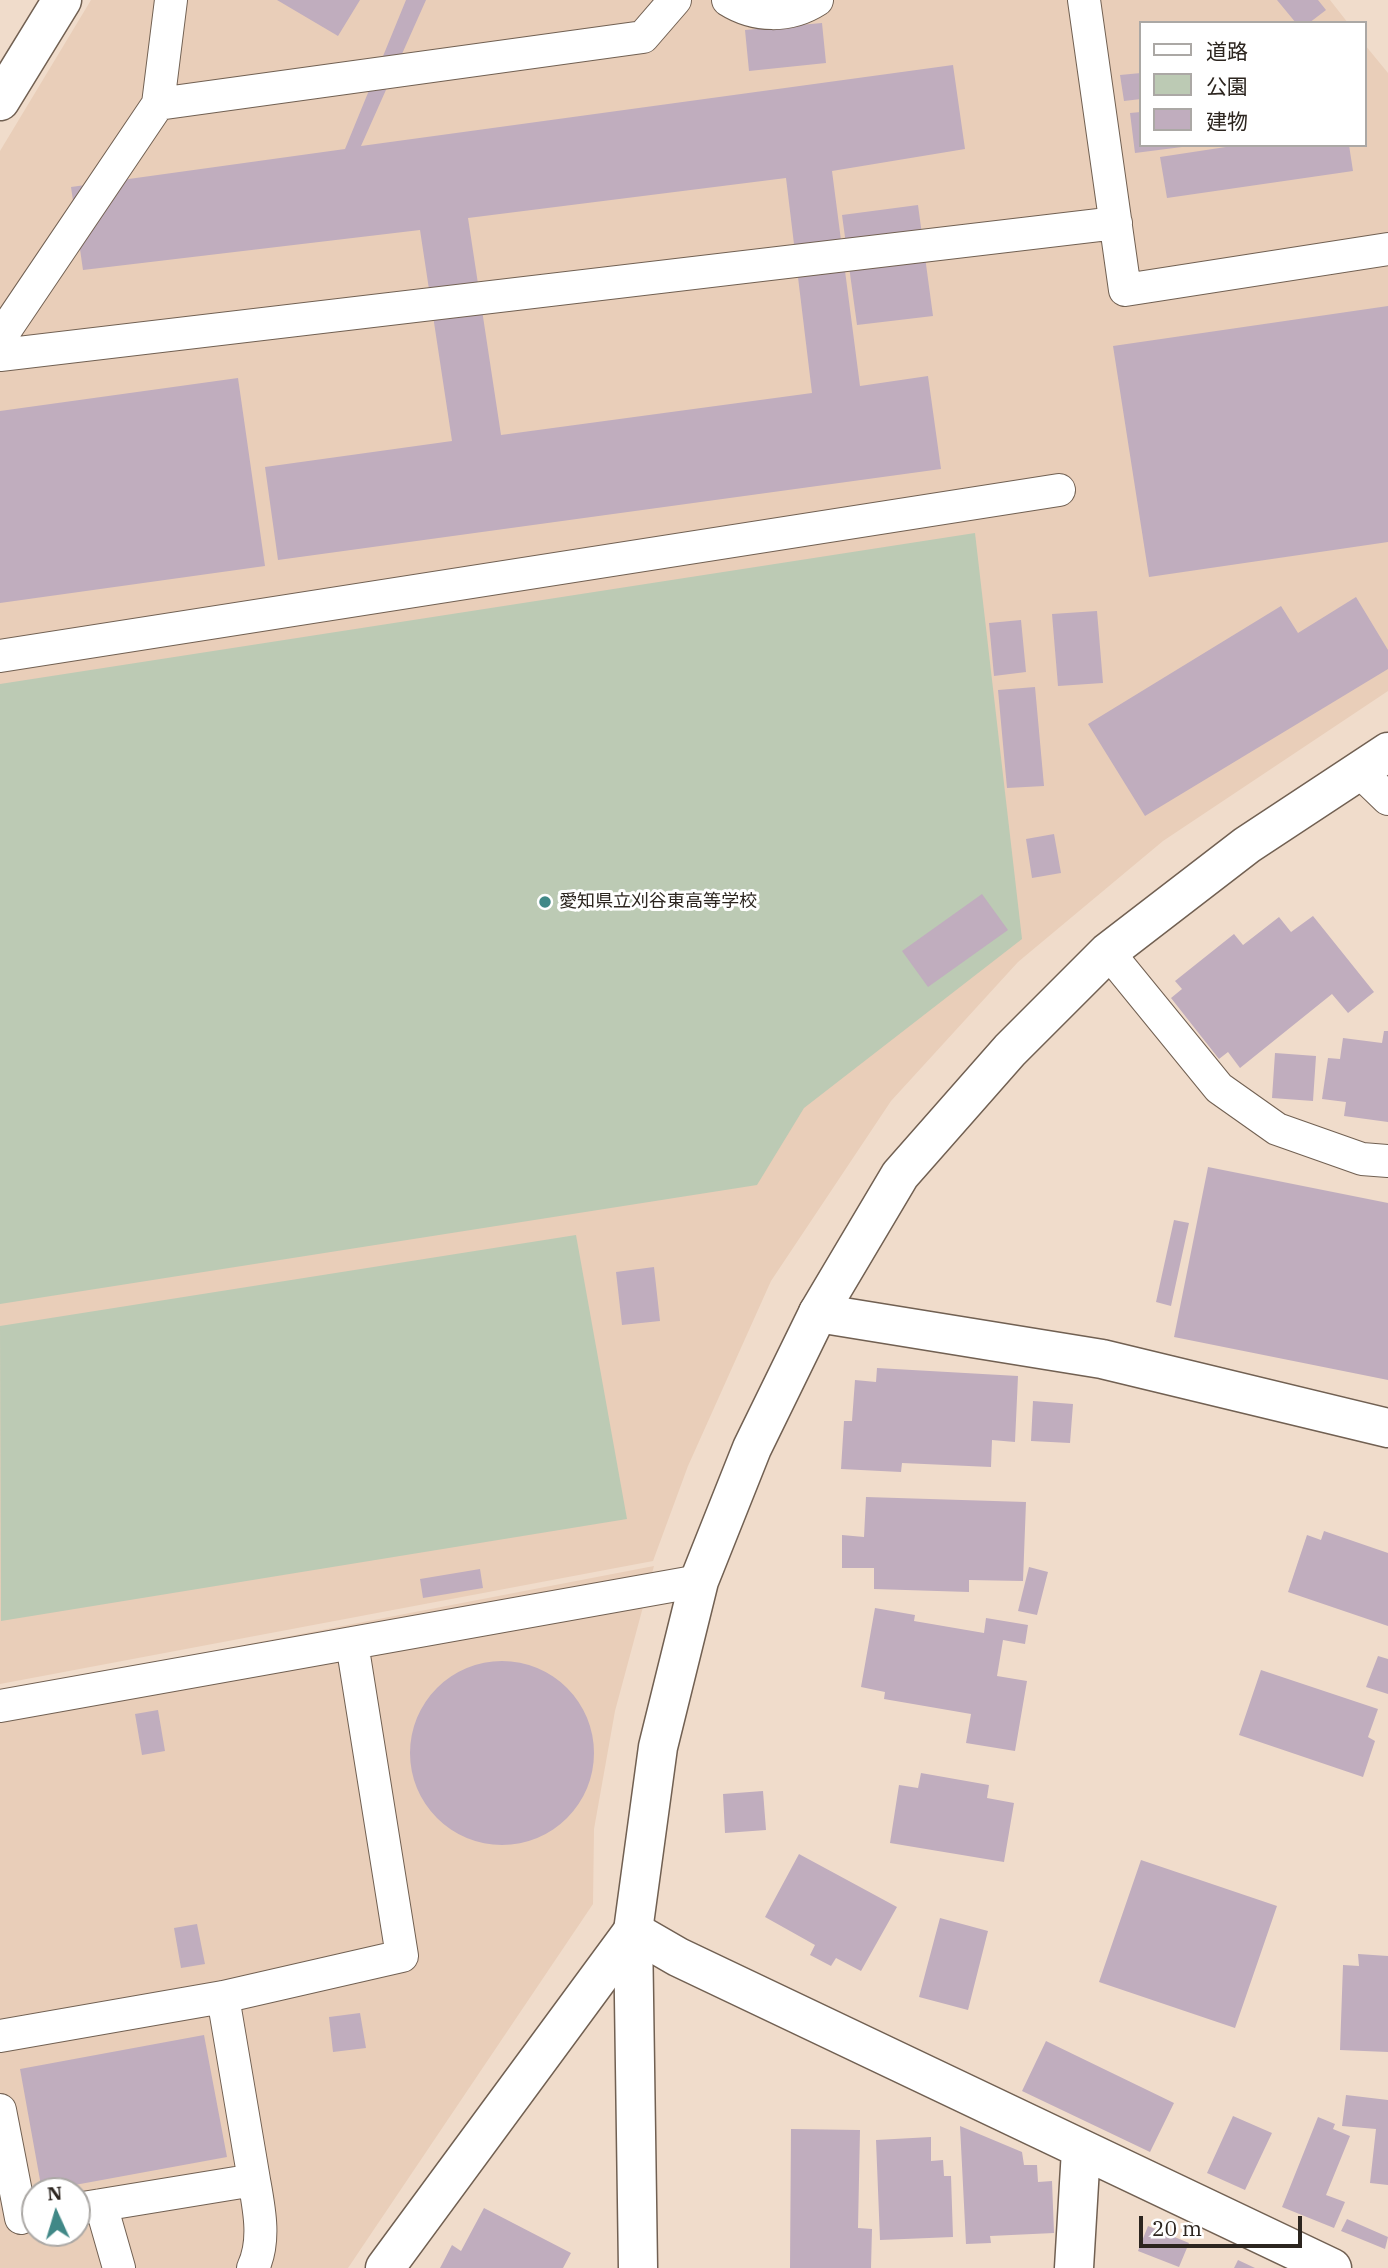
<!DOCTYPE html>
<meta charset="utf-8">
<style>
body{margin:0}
#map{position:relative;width:1388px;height:2268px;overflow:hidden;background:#f0dccb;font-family:"IBM Plex Serif","Noto Sans JP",serif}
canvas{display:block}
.legend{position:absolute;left:1139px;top:21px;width:228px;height:126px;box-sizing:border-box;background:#fff;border:2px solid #aba8a5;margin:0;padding:9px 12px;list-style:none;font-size:21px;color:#2c251f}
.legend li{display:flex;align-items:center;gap:14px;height:35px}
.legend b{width:35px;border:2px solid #aba8a5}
.north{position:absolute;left:21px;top:2177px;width:70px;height:70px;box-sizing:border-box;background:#fff;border:2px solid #aba8a5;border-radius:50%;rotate:356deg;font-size:19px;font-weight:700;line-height:28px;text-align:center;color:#2c251f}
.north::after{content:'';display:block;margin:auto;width:24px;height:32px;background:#408887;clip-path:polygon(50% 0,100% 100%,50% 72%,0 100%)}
.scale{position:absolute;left:1139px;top:2216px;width:163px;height:32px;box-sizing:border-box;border:4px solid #2c251f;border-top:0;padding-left:9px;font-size:21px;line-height:24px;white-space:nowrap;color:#2c251f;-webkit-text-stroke:5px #fff;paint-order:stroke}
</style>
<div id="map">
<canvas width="1388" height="2268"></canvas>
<ul class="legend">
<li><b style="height:9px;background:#fff"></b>道路</li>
<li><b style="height:19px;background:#bccab4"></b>公園</li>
<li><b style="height:19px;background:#c0adbe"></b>建物</li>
</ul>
<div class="north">N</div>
<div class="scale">20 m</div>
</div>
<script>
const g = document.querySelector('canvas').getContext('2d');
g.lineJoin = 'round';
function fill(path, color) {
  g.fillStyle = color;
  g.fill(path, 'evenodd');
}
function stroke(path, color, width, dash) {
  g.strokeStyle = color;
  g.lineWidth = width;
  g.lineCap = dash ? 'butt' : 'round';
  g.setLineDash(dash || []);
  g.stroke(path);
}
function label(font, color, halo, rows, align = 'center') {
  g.font = font + ' "IBM Plex Serif","Noto Sans JP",serif';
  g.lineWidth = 6;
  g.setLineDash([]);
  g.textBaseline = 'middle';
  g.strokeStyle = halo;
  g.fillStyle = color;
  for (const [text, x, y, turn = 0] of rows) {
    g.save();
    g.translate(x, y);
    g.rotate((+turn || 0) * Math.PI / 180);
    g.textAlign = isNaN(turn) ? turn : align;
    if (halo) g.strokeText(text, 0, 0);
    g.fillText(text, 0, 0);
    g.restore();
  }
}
const built = new Path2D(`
 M 91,0 L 1330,0 L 1348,23 L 1141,23 L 1141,145 L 1365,145 L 1365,45 L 1388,73 L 1388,691 L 1163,841 L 1018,962 L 891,1101 L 771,1281 L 688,1466 L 653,1561 L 0,1684 L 0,151 Z
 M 654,1566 L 615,1711 L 594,1829 L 593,1904 L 348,2268 L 0,2268 L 0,1692 ZM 35,2191 L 77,2191 L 77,2233 L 35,2233 Z`);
const green = new Path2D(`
 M 975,533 L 1022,939 L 804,1108 L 757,1185 L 0,1304 L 0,684 Z
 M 576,1235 L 627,1519 L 1,1621 L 0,1326 Z`);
const building = new Path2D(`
 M 277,0 L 360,0 L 338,36 Z
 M 406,0 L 426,0 L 361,146 L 953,65 L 965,149 L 832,171 L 860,386 L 928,376 L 941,469 L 278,560 L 265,467 L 452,441 L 420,230 L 83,270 L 71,187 L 345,149 ZM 786,178 L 812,393 L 501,435 L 468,218 Z
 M 1277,0 L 1318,0 L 1326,10 L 1309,23 L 1296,23 Z
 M 822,23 L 826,63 L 749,71 L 745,30 Z
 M 1141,73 L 1141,99 L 1124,101 L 1120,75 Z
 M 1141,112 L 1141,145 L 1182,147 L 1135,153 L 1130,113 Z
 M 1239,145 L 1349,145 L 1353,171 L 1167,198 L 1160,157 Z
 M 918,205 L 933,316 L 857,325 L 842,215 Z
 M 1388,306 L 1388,542 L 1149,577 L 1113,346 Z
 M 238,378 L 265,566 L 0,603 L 0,411 Z
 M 1356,597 L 1388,650 L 1388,669 L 1145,816 L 1088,724 L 1281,606 L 1298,633 Z
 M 1097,611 L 1103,683 L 1058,686 L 1052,614 Z
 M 1021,620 L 1026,672 L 994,676 L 989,623 Z
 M 1035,687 L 1044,786 L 1007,788 L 998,690 Z
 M 1054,834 L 1061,873 L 1032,878 L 1026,839 Z
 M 982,894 L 1008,930 L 928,987 L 902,951 Z
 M 1313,916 L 1374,992 L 1348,1013 L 1332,994 L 1240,1068 L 1228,1052 L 1219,1059 L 1171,998 L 1182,989 L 1175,981 L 1234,934 L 1243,945 L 1279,917 L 1291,932 Z
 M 1384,1031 L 1388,1031 L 1388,1122 L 1344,1116 L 1346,1102 L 1322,1099 L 1328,1058 L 1340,1059 L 1343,1038 L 1382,1043 Z
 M 1275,1053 L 1316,1056 L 1313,1101 L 1272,1098 Z
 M 1208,1167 L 1388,1203 L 1388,1380 L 1174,1337 Z
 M 1174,1220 L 1189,1223 L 1171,1306 L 1156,1302 Z
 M 654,1267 L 660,1321 L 622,1325 L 616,1272 Z
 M 877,1368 L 1018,1376 L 1015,1442 L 992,1440 L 991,1467 L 902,1463 L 901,1472 L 841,1469 L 844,1421 L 852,1421 L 855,1380 L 876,1382 Z
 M 1033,1401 L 1073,1404 L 1070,1443 L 1031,1441 Z
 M 866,1497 L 1026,1502 L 1023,1581 L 969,1580 L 969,1592 L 874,1589 L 874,1568 L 842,1568 L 842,1535 L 864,1537 Z
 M 1324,1531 L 1388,1553 L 1388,1626 L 1288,1592 L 1307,1535 L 1321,1540 Z
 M 1029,1567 L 1048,1572 L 1037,1615 L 1018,1611 Z
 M 480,1569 L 483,1588 L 423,1598 L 420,1579 Z
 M 875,1608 L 915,1615 L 914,1621 L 984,1633 L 986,1618 L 1028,1625 L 1025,1644 L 1003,1640 L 997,1676 L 1027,1681 L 1015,1751 L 966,1743 L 971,1714 L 884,1699 L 885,1692 L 861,1687 Z
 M 1378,1656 L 1388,1659 L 1388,1694 L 1366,1687 Z
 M410 1753a92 92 0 1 1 184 0a92 92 0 1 1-184 0Z
 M 1261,1670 L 1378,1709 L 1368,1737 L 1375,1741 L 1363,1777 L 1239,1735 Z
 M 158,1710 L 165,1751 L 142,1755 L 135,1714 Z
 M 921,1773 L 989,1785 L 987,1798 L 1014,1803 L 1004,1862 L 890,1843 L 899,1785 L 918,1788 Z
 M 763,1791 L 766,1830 L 725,1833 L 723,1794 Z
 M 799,1854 L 897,1907 L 861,1971 L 836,1958 L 831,1966 L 810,1955 L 815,1945 L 765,1917 Z
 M 1141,1860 L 1277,1906 L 1235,2028 L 1099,1982 Z
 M 940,1918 L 988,1931 L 968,2010 L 919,1997 Z
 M 197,1924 L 205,1964 L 181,1968 L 174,1928 Z
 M 1358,1954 L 1388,1956 L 1388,2052 L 1340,2050 L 1343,1965 L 1359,1966 Z
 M 360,2013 L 366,2048 L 333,2052 L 329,2017 Z
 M 204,2035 L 227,2157 L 42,2191 L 20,2069 Z
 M 1046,2041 L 1174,2103 L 1150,2152 L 1022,2091 Z
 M 1346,2095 L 1388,2100 L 1388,2185 L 1370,2183 L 1376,2129 L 1342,2126 Z
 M 1233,2116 L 1272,2133 L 1245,2190 L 1207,2173 Z
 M 1318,2117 L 1335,2124 L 1333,2129 L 1350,2136 L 1326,2195 L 1345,2202 L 1334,2228 L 1282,2207 Z
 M 960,2126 L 1022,2152 L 1024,2165 L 1037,2165 L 1038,2182 L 1052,2181 L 1054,2233 L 990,2236 L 991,2243 L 966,2244 Z
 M 791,2129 L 860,2130 L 858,2228 L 872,2229 L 871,2268 L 790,2268 Z
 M 931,2137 L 931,2161 L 943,2160 L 944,2176 L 951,2176 L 953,2237 L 880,2240 L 876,2140 Z
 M 484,2208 L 571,2253 L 563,2268 L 440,2268 L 452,2245 L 461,2251 Z
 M 1347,2219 L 1388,2237 L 1385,2249 L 1341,2231 Z
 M 1148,2226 L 1189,2243 L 1179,2267 L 1138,2251 Z
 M 1238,2260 L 1255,2268 L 1234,2268 Z`);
const service = new Path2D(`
 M 728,0 C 755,17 789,18 817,0
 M 1084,0 L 1125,290 L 1388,249
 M 158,104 L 171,0
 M 0,338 L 158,104 L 643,37 L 675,0
 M 0,355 L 1116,223
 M 0,656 L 1059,490
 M 1359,771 L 1388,799
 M 1108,952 L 1219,1088 L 1277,1129 L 1362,1159 L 1388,1161
 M 0,1706 L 699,1581
 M 0,2036 L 223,1997 L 402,1956 L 352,1643
 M 0,2110 L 21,2218
 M 101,2205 L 119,2268
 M 77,2209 L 254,2180 L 223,1997
 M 253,2268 C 266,2241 259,2208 254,2180`);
const minor = new Path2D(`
 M 0,101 L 62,0
 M 818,1313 L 1102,1359 L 1388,1428
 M 385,2268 L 633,1931 L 678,1957 L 1332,2268
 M 1074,2268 L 1081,2150`);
const tertiary = new Path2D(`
 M 638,2268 L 633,1931 L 658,1747 L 699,1581 L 752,1448 L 818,1313 L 900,1175 L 1010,1050 L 1108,952 L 1247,845 L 1388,752`);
const markers = [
 [545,902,7,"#408887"]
];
const poiNames = [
 ["愛知県立刈谷東高等学校",559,902]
];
fill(built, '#e9ceb9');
fill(green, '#bccab4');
fill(building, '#c0adbe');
stroke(service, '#716052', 34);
stroke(minor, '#716052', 41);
stroke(tertiary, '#716052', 41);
stroke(service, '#fff', 32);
stroke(minor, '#fff', 38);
stroke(tertiary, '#fff', 38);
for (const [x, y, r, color] of markers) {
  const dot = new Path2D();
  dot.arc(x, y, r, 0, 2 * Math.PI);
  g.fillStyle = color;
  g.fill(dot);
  stroke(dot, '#fff', 2.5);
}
label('18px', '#2c251f', '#fff', poiNames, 'left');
</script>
